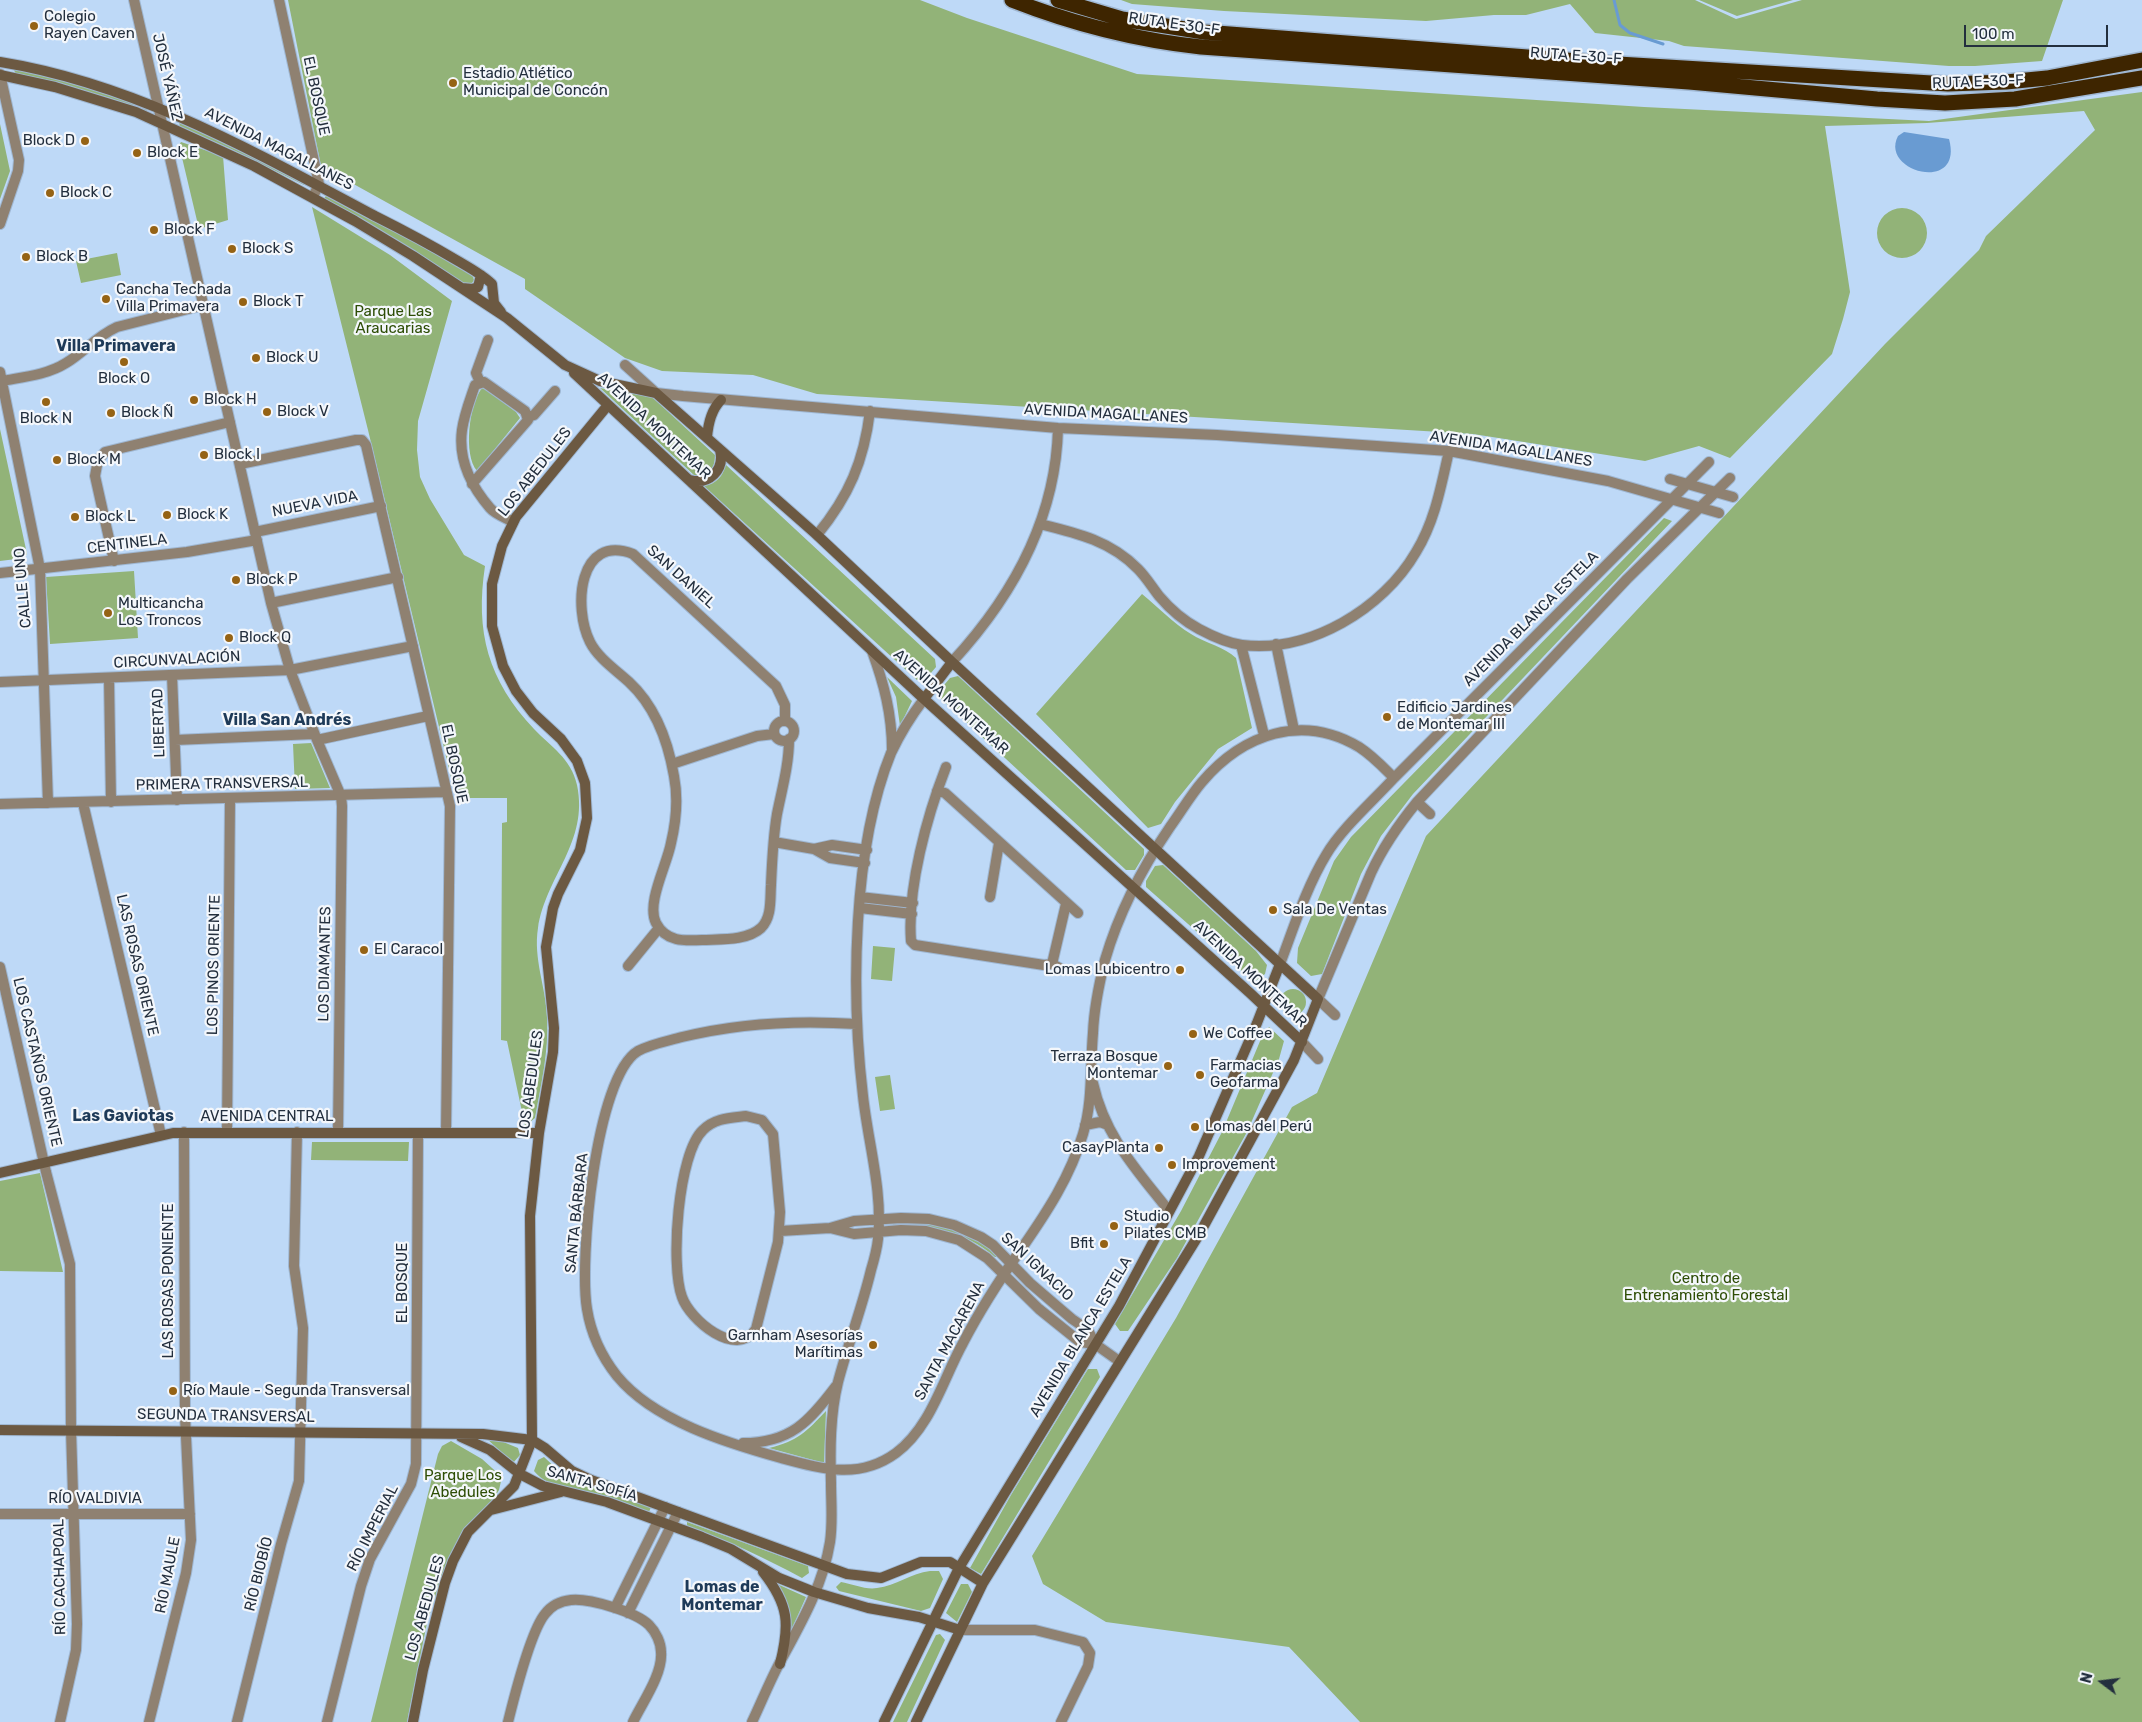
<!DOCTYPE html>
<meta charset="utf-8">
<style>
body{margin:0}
#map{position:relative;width:2142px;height:1722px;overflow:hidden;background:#bed9f7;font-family:Rubik,sans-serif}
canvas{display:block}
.north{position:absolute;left:2077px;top:1657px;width:50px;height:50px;-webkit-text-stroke:4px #f4f7fb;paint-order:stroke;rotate:285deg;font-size:14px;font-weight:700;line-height:20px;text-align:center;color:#232f3e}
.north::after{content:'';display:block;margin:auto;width:18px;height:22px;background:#232f3e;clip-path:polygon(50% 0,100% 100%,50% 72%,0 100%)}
.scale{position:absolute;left:1964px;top:25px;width:144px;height:22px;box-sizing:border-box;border:2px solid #232f3e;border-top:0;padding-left:6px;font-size:15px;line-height:18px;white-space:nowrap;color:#232f3e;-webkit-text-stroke:4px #f4f7fb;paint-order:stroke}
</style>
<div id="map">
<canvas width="2142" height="1722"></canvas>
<div class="north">N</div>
<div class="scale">100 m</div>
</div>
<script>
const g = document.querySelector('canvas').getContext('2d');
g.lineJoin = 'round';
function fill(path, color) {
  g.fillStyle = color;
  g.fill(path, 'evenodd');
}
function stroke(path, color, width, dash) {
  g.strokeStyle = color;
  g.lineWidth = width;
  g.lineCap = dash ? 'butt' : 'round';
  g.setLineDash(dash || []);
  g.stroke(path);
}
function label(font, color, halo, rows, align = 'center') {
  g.font = font + ' Rubik,sans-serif';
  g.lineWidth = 4.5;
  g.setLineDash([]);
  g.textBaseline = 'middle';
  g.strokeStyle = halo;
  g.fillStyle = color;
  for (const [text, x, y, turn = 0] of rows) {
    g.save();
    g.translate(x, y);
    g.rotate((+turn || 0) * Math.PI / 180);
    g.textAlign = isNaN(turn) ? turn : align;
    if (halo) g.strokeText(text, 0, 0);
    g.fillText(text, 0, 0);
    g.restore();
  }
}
const green = new Path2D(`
 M 288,0 L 920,0 L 967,18 L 1137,74 L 1644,107 L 1929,121 L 2142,92 L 2142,1722 L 1360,1722 L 1289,1647 L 1106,1622 L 1043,1584 L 1032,1556 L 1176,1318 L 1292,1107 L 1317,1093 L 1426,836 L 1885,344 L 1979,250 L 1986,236 L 2095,130 L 2084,111 L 1927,123 L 1825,126 L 1850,292 L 1843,319 L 1832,354 L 1730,458 L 1699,446 L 1645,461 L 1473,434 L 817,394 L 753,375 L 662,371 L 625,358 L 525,289 L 525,279 L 321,166 Z
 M 1121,0 L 1695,0 L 1736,19 L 1802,0 L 2063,0 L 2042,61 L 1975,66 L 1949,66 L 1684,46 L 1669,41 L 1595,33 L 1570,4 L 1526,15 L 1494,15 L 1426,21 L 1224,11 L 1132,4 Z
 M 1699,0 L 1793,0 L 1737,16 Z
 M 14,69 L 81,84 L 147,106 L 147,111 L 110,98 L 15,73 Z
 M 179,122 L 306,182 L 304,185 L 229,148 L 180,127 Z
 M 0,124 L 10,171 L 0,199 Z
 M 181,142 L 223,156 L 228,220 L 199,229 L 179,145 Z
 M 327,194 L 472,274 L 474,280 L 472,283 L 465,284 L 462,283 L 426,258 L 324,199 Z
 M 312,207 L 390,255 L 452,301 L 418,421 L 417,450 L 420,477 L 430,499 L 464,555 L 485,566 C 475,632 488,680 534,729 C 551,747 571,758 577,785 C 589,842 546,876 538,928 C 533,959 546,987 547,1017 C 549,1052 541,1084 535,1118 L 525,1126 L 507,1041 L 501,1040 L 502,823 L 507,822 L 507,798 L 456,798 L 368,430 Z
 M1877 233a25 25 0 1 1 50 0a25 25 0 1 1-50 0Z
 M 117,253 L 121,275 L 81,283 L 76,261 Z
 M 482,388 L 486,389 L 516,412 L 520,418 L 477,471 C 463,455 469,404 482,388 Z
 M 600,388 L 652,397 L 715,455 C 715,469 709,476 695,476 Z
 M 0,429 L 27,554 L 24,558 L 0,561 Z
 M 725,464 L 935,659 L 936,667 L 925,680 L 917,680 L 704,486 C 716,484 724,476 725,464 Z
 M 1664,518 L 1672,521 L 1413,794 L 1381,836 L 1361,874 L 1322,974 L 1311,976 L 1297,963 L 1298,948 L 1334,861 L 1351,837 Z
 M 134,571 L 138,638 L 50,644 L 46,577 Z
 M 1142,594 C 1158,607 1173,623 1191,634 C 1205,643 1225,647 1236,658 L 1252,728 L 1218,749 L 1175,802 L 1161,824 L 1148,828 L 1036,714 Z
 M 958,676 L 1144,849 L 1144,855 L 1135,870 L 1126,870 L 939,697 L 939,691 L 950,678 Z
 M 887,677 L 912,701 L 900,726 L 896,697 Z
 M 311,743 L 330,788 L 295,789 L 293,744 Z
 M 1163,865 L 1256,951 L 1267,965 L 1265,974 L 1254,982 L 1146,887 L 1146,881 L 1155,866 Z
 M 873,946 L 895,948 L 892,981 L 871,979 Z
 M1280 1002a13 13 0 1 1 26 0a13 13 0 1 1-26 0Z
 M 1269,1027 L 1284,1041 L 1279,1059 L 1247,1132 L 1177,1258 L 1128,1331 L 1120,1331 L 1115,1324 L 1181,1211 L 1222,1132 L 1263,1034 Z
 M 890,1075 L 895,1109 L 880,1111 L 875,1077 Z
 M 312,1142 L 409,1142 L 408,1161 L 311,1160 Z
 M 40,1173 L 63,1272 L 0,1271 L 0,1181 Z
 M 919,1222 C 948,1227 975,1234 997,1254 L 997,1257 L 995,1257 C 963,1229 933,1229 893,1228 L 892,1226 L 894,1223 Z
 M 1088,1369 L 1097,1369 L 1100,1377 L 981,1574 L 970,1568 L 1011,1495 Z
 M 826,1411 L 824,1463 L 769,1448 C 798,1441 806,1432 826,1411 Z
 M 486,1438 L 501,1441 L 518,1448 L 520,1455 L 513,1463 Z
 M 451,1441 L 482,1459 L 502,1477 L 499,1490 L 491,1503 L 465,1527 L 440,1581 L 427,1623 L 407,1722 L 371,1722 L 438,1454 L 442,1446 Z
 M 544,1457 L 559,1471 L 579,1481 L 651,1507 L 649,1512 C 633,1506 618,1499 602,1495 C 580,1488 549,1490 534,1471 L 538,1460 Z
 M 687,1522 L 808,1566 L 809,1573 L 802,1578 C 765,1558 727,1540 687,1526 Z
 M 930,1571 L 939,1571 L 943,1579 L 930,1608 L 921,1611 L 839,1591 L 836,1587 L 841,1582 C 852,1584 866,1590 877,1588 C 896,1586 911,1573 930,1571 Z
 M 775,1583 L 806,1597 L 790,1633 Z
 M 961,1584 L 968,1584 L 972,1592 L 957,1622 L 946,1613 Z
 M 940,1634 L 945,1640 L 907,1722 L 893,1722 L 936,1635 Z`);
const water = new Path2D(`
 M 1904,132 L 1949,139 C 1964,194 1879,172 1898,136 Z`);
const stream = new Path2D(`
 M 1614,0 L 1620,25 L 1630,33 L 1663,44`);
const street = new Path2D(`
 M 134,0 L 271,603 L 290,670 L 317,740 L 341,796 L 342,806 L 338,1132
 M 279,0 L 319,184 L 313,197
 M 0,74 L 19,160 L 18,171 L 0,224
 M 625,365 L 656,393 L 683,396 L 1058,428 L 1217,435 L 1449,451 L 1608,481 L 1719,513
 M 0,372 L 40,569 L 48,803
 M 2,381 C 23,377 47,375 66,363 C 84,352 97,336 117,327 L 204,305
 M 480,382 L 476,373 L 488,340
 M 528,417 L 534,415 L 555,391
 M 240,464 L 356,440 L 362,440 L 366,445 L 450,806 L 446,1133
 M 1670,479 L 1733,497
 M 472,484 L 528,420 L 525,411 L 484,382 L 475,385 C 470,400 464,415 462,430 C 458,460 471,486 490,508 C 495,514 506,518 513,522
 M 1040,524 C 1077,533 1111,541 1138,569 C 1146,577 1152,587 1159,596 C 1170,609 1184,621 1199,629 C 1212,636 1227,643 1242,645 C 1310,653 1383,609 1416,552 C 1435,521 1441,486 1449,451
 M 255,532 L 381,506
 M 817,535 C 849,496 864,461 870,411
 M 114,561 L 95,476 L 98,460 L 105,452 L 230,422
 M 0,573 L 187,552 L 257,540
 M 271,603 L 398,577
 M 1276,644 L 1294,730
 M 1241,645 L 1264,735
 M 872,651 C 884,684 892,714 892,750
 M 952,662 C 1012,597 1056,519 1058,428
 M 172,675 L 177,800
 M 109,678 L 111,802
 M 0,682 L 290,670 L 413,646
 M 785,720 L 785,705 L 776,686 L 633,554 C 578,533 573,608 590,642 C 598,658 616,670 629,682 C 655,706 668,741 674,776 C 678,797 676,822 671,843 C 667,865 646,903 656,923 C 666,942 684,941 702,940 C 720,939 747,941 761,928 C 772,917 770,900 771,885 C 772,862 773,837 777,814 C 782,789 789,765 789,739
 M774 731a10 10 0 1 1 20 0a10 10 0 1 1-20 0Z
 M 175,740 L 314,734
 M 317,740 L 428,716
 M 672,764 L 757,736 L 774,734
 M 946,767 C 927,816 907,888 911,941 L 915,945 L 1044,965 L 1052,964 L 1063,970
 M 937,791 L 945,793 L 1078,913
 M 1417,802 L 1430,814
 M 83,803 L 161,1135
 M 0,804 L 446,792
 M 774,842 L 814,849 L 830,858 L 865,863
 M 814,849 L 832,845 L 867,850
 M 860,897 L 913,903
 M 990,897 L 999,843
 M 860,908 L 912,914
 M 1052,964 L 1066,904
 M 1280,964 C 1294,927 1306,888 1326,855 C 1341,829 1374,800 1394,778 L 1709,462
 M 628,966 L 659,928
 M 0,967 L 46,1172 L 70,1264 L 71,1430 L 77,1624 L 76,1650 L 60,1722
 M 1335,1015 L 1318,999 L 1371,873 C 1383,847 1399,824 1417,802 L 1627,579 L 1730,478
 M 857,1024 C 798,1020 739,1023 682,1037 C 668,1041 651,1044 638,1051 C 595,1077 579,1261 587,1309 C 591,1334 602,1357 617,1376 C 654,1421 727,1443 781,1458 C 822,1469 859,1480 896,1453 C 931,1427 943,1379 963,1343 C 980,1310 1000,1279 1022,1248 C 1047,1212 1070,1177 1083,1134 C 1093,1101 1090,1067 1093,1033 C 1094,1008 1099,984 1105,960 C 1119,912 1142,868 1170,827 C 1181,812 1190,796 1202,782 C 1243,734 1302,713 1359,747 C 1373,756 1383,767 1394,778
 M 1302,1042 L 1318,1059
 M 1093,1083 C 1105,1137 1137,1170 1169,1211
 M 746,1116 L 762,1120 L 773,1134 L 780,1212 L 778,1242 L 756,1329 C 736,1359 690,1320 682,1297 C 670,1265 678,1153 703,1130 C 715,1118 730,1118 746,1116 Z
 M 1085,1125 L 1100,1122 L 1108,1125
 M 227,1132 L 230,799
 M 830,1228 L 854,1234 L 901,1230 L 926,1231 L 959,1240 L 987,1258 L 1039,1309 L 1080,1342 L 1095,1344 L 1119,1361
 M 780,1231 L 830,1228 L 854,1221 L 901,1218 L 929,1219 L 954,1225 L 981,1237 L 993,1245 L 1030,1283 L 1072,1319 L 1088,1330 L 1095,1344
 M 743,1443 C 790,1443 809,1422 836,1386
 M 0,1514 L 190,1514
 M 615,1608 L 665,1507
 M 628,1613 L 678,1512
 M 960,1630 L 1035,1630 L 1083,1642 L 1090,1653 L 1088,1666 L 1061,1722
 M 149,1722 L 186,1573 L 191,1540 L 185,1416 L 184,1132
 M 237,1722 L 281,1544 L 299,1481 L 303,1328 L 294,1266 L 297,1132
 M 327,1722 L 361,1586 L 370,1559 L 411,1484 L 416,1464 L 418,1133
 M 508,1722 C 514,1698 530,1632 545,1614 C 551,1606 561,1601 571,1600 C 589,1598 636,1612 649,1625 C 656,1632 661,1643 661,1652 C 663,1674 642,1703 633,1722
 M 752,1722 C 761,1703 769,1683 779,1664 C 800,1625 823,1586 830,1542 C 833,1522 831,1503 831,1483 C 830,1450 830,1415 838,1382 C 848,1344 862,1308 871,1270 C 874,1260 877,1249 878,1239 C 883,1191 868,1143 863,1096 C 851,995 852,849 891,753 C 900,734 911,716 924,699`);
const secondary = new Path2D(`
 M 0,62 C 136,84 255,152 375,216 C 403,230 431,245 458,261 C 470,268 483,275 492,284 L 494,303 L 501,312
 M 0,75 L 55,87 L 136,112 L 254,166 L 355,221 L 413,256 L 507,318 L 565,365 L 600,381 L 656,393 L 817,535 L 952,662 L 1318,999 L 1294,1060 L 1200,1233 L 983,1583 L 916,1722
 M 462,288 L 473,289 L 478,287 L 481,275
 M 574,373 L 924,699 L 1250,993 L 1302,1042
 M 707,438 C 708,424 711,410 721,400
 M 690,480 C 709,485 725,470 720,450
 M 924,699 L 952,662
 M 0,1173 L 173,1133 L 539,1133
 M 0,1430 L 483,1434 L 532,1440 L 545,1448 L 572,1471 L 591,1480 L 847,1574 L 881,1578 L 921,1562 L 950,1562 L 983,1583
 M 461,1437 L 490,1450 L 520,1474 L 543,1486 L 607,1502 L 702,1537 L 731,1549 L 779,1578 L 814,1592 L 868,1608 L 919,1617 L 960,1630
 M 491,1510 L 561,1492
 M 763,1572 C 789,1605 790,1624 780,1664
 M 413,1722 L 423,1670 L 445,1583 L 453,1561 L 468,1532 L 514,1486 L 532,1440 L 530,1216 L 539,1133 L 553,1052 L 554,1028 L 546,947 L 553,908 L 558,894 L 580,850 L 587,818 L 585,783 L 577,761 L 561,739 L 533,713 L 516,691 L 503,666 L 492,626 L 492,584 L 502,546 L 516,517 L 608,405
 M 884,1722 L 959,1568 L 1119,1306 L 1199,1156 L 1257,1023 L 1280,964`);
const highway = new Path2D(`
 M 1012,0 C 1073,24 1136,40 1201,47 L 1689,82 L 1877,99 L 1945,103 L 2015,99 L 2142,78
 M 1058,0 L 1122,19 L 1204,32 L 1618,64 L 1948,84 L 2006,82 L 2047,78 L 2142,60`);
const markers = [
 [34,26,5,"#956315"],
 [453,83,5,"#956315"],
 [85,141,5,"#956315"],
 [137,153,5,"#956315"],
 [50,193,5,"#956315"],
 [154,230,5,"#956315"],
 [232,249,5,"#956315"],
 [26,257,5,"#956315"],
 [106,299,5,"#956315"],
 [243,302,5,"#956315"],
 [256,358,5,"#956315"],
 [124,362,5,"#956315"],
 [194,400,5,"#956315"],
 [46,402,5,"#956315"],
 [267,412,5,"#956315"],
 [111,413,5,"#956315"],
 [204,455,5,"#956315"],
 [57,460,5,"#956315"],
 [167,515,5,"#956315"],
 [75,517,5,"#956315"],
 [236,580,5,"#956315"],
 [108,613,5,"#956315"],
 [229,638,5,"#956315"],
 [1387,717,5,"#956315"],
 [1273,910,5,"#956315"],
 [364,950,5,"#956315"],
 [1180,970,5,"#956315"],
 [1193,1034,5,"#956315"],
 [1168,1066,5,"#956315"],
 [1200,1075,5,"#956315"],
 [1195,1127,5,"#956315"],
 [1159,1148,5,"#956315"],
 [1172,1165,5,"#956315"],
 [1114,1226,5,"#956315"],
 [1104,1244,5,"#956315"],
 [873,1345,5,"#956315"],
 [173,1391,5,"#956315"]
];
const poiNames = [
 ["Colegio",44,17],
 ["Rayen Caven",44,34],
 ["Estadio Atlético",463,74],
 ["Municipal de Concón",463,91],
 ["Block D",75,141,"right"],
 ["Block E",147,153],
 ["Block C",60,193],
 ["Block F",164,230],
 ["Block S",242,249],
 ["Block B",36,257],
 ["Cancha Techada",116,290],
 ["Villa Primavera",116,307],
 ["Block T",253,302],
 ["Block U",266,358],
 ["Block O",124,379,"center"],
 ["Block H",204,400],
 ["Block V",277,412],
 ["Block Ñ",121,413],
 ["Block N",46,419,"center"],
 ["Block I",214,455],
 ["Block M",67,460],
 ["Block K",177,515],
 ["Block L",85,517],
 ["Block P",246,580],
 ["Multicancha",118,604],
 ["Los Troncos",118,621],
 ["Block Q",239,638],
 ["Edificio Jardines",1397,708],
 ["de Montemar III",1397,725],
 ["Sala De Ventas",1283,910],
 ["El Caracol",374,950],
 ["Lomas Lubicentro",1170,970,"right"],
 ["We Coffee",1203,1034],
 ["Terraza Bosque",1158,1057,"right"],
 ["Montemar",1158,1074,"right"],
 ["Farmacias",1210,1066],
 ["Geofarma",1210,1083],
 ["Lomas del Perú",1205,1127],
 ["CasayPlanta",1149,1148,"right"],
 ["Improvement",1182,1165],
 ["Studio",1124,1217],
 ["Pilates CMB",1124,1234],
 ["Bfit",1094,1244,"right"],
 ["Garnham Asesorías",863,1336,"right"],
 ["Marítimas",863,1353,"right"],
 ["Río Maule - Segunda Transversal",183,1391]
];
const streetNames = [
 ["RUTA E-30-F",1174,24,8],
 ["RUTA E-30-F",1576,56,4],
 ["JOSÉ YÁÑEZ",167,77,77],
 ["RUTA E-30-F",1978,82,-2],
 ["EL BOSQUE",316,96,78],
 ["AVENIDA MAGALLANES",279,149,27],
 ["AVENIDA MAGALLANES",1106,414,3],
 ["AVENIDA MONTEMAR",654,426,43],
 ["AVENIDA MAGALLANES",1511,449,9],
 ["LOS ABEDULES",535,472,-52],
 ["NUEVA VIDA",315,504,-11],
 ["CENTINELA",127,544,-7],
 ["SAN DANIEL",681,577,42],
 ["CALLE UNO",23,588,-95],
 ["AVENIDA BLANCA ESTELA",1531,619,-45],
 ["CIRCUNVALACIÓN",177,660,-3],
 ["AVENIDA MONTEMAR",951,702,42],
 ["LIBERTAD",159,723,-92],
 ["EL BOSQUE",454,764,78],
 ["PRIMERA TRANSVERSAL",222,784,-1],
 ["LOS DIAMANTES",325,964,-89],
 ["LAS ROSAS ORIENTE",137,965,77],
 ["LOS PINOS ORIENTE",214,965,-89],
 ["AVENIDA MONTEMAR",1250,974,43],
 ["LOS CASTAÑOS ORIENTE",37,1062,77],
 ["LOS ABEDULES",531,1084,-82],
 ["AVENIDA CENTRAL",267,1117],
 ["SANTA BÁRBARA",577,1213,-84],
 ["SAN IGNACIO",1037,1267,43],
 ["LAS ROSAS PONIENTE",169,1281,-90],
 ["EL BOSQUE",403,1283,-90],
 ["AVENIDA BLANCA ESTELA",1081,1337,-59],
 ["SANTA MACARENA",950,1341,-62],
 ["SEGUNDA TRANSVERSAL",226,1416,1],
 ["SANTA SOFÍA",592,1484,16],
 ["RÍO VALDIVIA",95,1499],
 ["RÍO IMPERIAL",373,1528,-63],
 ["RÍO BIOBÍO",259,1574,-76],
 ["RÍO MAULE",168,1575,-79],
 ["RÍO CACHAPOAL",60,1577,-91],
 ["LOS ABEDULES",425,1608,-74]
];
const parkNames = [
 ["Parque Las",393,312],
 ["Araucarias",393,329],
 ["Centro de",1706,1279],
 ["Entrenamiento Forestal",1706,1296],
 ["Parque Los",463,1476],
 ["Abedules",463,1493]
];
const neighbourhoodNames = [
 ["Villa Primavera",116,346],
 ["Villa San Andrés",287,720],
 ["Las Gaviotas",123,1116],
 ["Lomas de",722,1587],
 ["Montemar",722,1605]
];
fill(green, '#92b378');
fill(water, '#699bd2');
stroke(stream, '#699bd2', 3);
stroke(street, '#9fb7d2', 12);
stroke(secondary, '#9fb7d2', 12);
stroke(highway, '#9fb7d2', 18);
stroke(street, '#8f8171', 10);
stroke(secondary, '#6c5942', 10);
stroke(highway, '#3e2500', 15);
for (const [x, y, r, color] of markers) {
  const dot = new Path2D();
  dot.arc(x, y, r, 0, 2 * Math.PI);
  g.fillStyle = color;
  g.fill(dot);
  stroke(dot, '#f4f7fb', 2);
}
label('15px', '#232f3e', '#f4f7fb', poiNames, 'left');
label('15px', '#232f3e', '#f4f7fb', streetNames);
label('15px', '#2d4d05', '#f4f7fb', parkNames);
label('bold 16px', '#1e3a58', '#f4f7fb', neighbourhoodNames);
</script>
